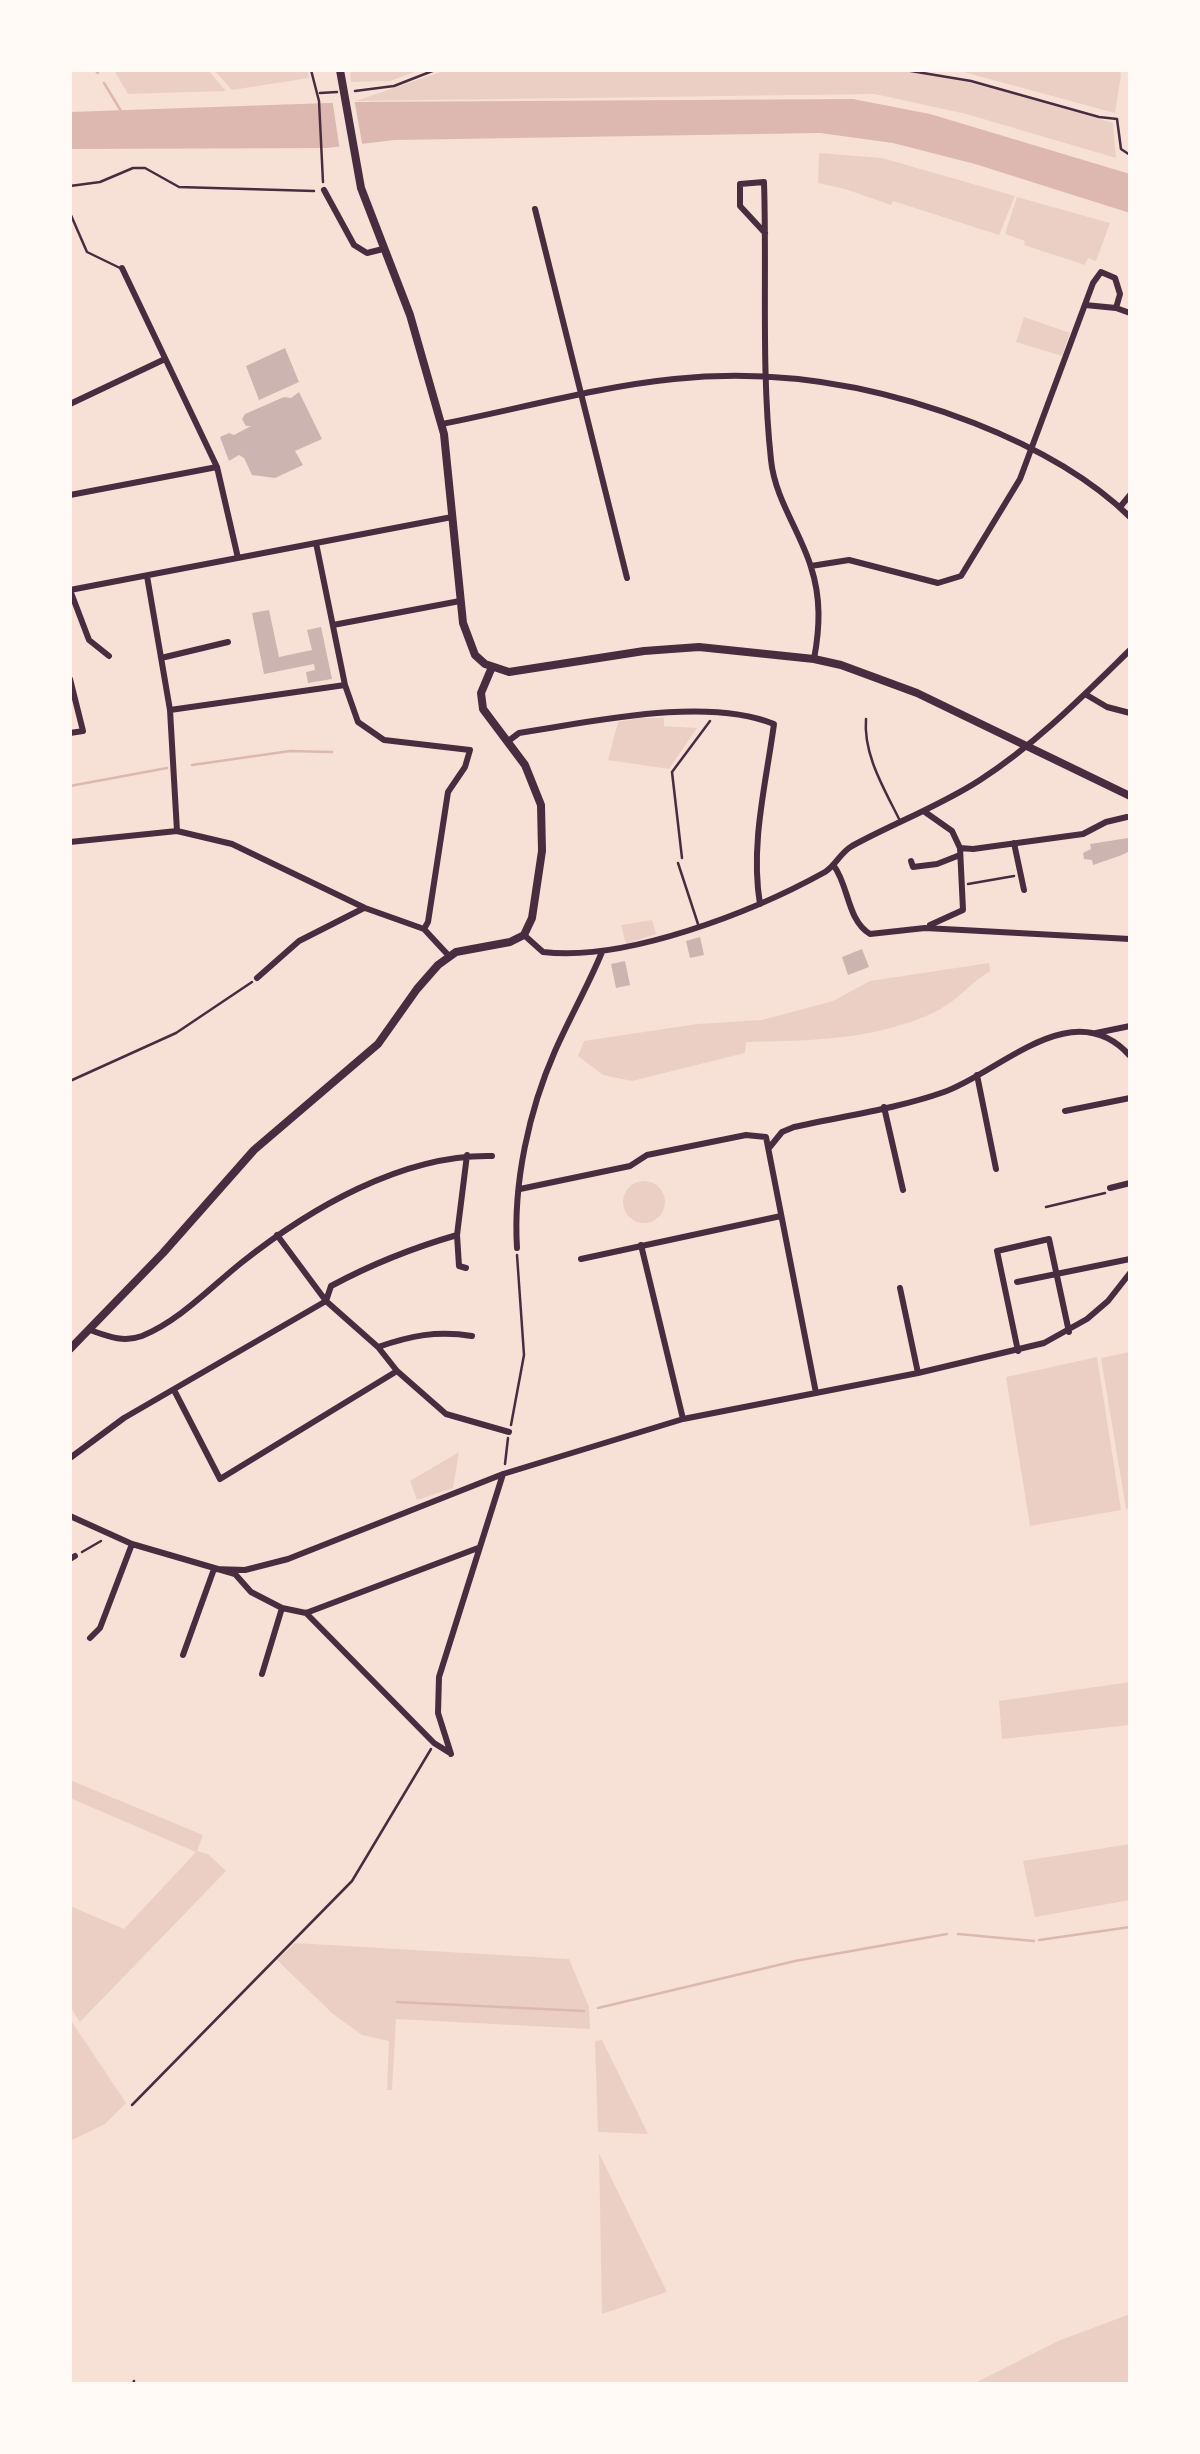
<!DOCTYPE html>
<style>
body{margin:0}
#map{position:relative;width:1200px;height:2454px;overflow:hidden;background:#f7e1d7;font-family:"Times New Roman",serif}
canvas{display:block}
.frame{position:absolute;inset:0;border:72px solid #fffaf5;pointer-events:none}
</style>
<div id="map">
<canvas width="1200" height="2454"></canvas>
<div class="frame"></div>
</div>
<script>
const g = document.querySelector('canvas').getContext('2d');
g.lineJoin = 'round';
function fill(path, color) {
  g.fillStyle = color;
  g.fill(path, 'evenodd');
}
function stroke(path, color, width, dash) {
  g.strokeStyle = color;
  g.lineWidth = width;
  g.lineCap = dash ? 'butt' : 'round';
  g.setLineDash(dash || []);
  g.stroke(path);
}
const green = new Path2D(`
 M 114,70 L 208,70 L 226,91 L 128,94 Z
 M 214,70 L 308,70 L 309,78 L 232,90 Z
 M 350,70 L 420,70 L 390,81 L 351,82 Z
 M 446,70 L 915,72 L 982,85 L 1113,123 L 1116,158 L 966,114 L 875,94 L 356,101 Z
 M 956,70 L 1120,70 L 1121,75 L 1115,113 Z
 M 819,153 L 882,158 L 1015,196 L 999,235 L 893,201 L 891,205 L 845,189 L 818,183 Z
 M 1017,197 L 1110,223 L 1096,261 L 1088,258 L 1085,265 L 1024,245 L 1025,241 L 1005,234 Z
 M 1024,317 L 1070,333 L 1062,356 L 1016,342 Z
 M 639,718 L 664,718 L 664,726 L 697,728 L 669,769 L 608,760 L 618,722 Z
 M 652,920 L 656,934 L 626,944 L 621,925 Z
 M 989,963 L 990,971 C 970,983 954,1004 933,1013 C 875,1040 808,1041 746,1042 L 745,1053 L 632,1081 L 603,1075 L 578,1056 L 584,1041 L 697,1024 L 762,1020 L 833,1001 L 870,981 Z
 M623 1202a21 21 0 1 1 42 0a21 21 0 1 1-42 0Z
 M 1130,1352 L 1130,1508 L 1126,1509 L 1101,1358 Z
 M 1097,1357 L 1121,1510 L 1030,1526 L 1006,1377 Z
 M 459,1452 L 453,1488 L 417,1500 L 410,1481 Z
 M 1130,1682 L 1130,1725 L 1002,1739 L 999,1701 Z
 M 70,1780 L 203,1835 L 197,1851 L 208,1854 L 226,1871 L 80,2022 L 70,2007 L 70,1906 L 124,1929 L 196,1852 L 70,1798 Z
 M 1130,1844 L 1130,1900 L 1035,1917 L 1023,1861 Z
 M 295,1943 L 569,1959 L 589,2007 L 590,2029 L 396,2019 L 392,2090 L 387,2090 L 389,2041 L 362,2035 L 333,2014 L 277,1960 Z
 M 70,2019 L 126,2103 L 105,2124 L 70,2141 Z
 M 602,2040 L 648,2134 L 598,2132 L 595,2041 Z
 M 599,2153 L 667,2292 L 602,2314 Z
 M 1130,2314 L 1130,2384 L 973,2384 L 1058,2341 Z`);
const water = new Path2D(`
 M 853,99 L 930,114 L 1130,174 L 1130,213 L 975,164 L 893,143 L 820,133 L 395,140 L 327,148 L 70,149 L 70,112 L 357,102 Z`);
const pier = new Path2D(`
 M 332,98 L 354,98 L 363,149 L 340,151 Z`);
const stream = new Path2D(`
 M 95,70 L 98,73
 M 104,83 L 121,111
 M 192,765 L 290,751 L 332,752
 M 70,786 L 167,768
 M 958,1934 L 1034,1941
 M 1039,1940 L 1130,1927
 M 397,2002 L 584,2011
 M 598,2008 L 795,1961 L 947,1934`);
const building = new Path2D(`
 M 285,348 L 299,382 L 259,400 L 246,366 Z
 M 299,392 L 322,439 L 295,451 L 303,465 L 275,478 L 252,475 L 244,458 L 239,455 L 229,461 L 220,437 L 229,433 L 234,435 L 251,426 L 246,426 L 242,419 L 245,414 L 284,397 L 291,398 Z
 M 269,610 L 279,657 L 312,650 L 307,630 L 321,627 L 332,679 L 308,683 L 306,672 L 315,670 L 314,664 L 264,674 L 252,613 Z
 M 1128,838 L 1130,851 L 1122,855 L 1093,865 L 1092,860 L 1084,859 L 1083,853 L 1091,849 L 1090,844 Z
 M 700,937 L 704,955 L 690,958 L 686,941 Z
 M 862,949 L 869,967 L 848,975 L 842,957 Z
 M 625,961 L 630,985 L 616,988 L 611,964 Z`);
const path = new Path2D(`
 M 311,70 L 319,101 L 323,182
 M 905,70 L 971,81 L 1099,117 L 1117,119 L 1121,149 L 1130,155
 M 355,91 L 394,86 L 435,70
 M 320,93 L 337,92
 M 70,186 L 100,182 L 133,168 L 145,168 L 179,187 L 314,191
 M 682,858 L 672,772 L 710,721
 M 968,884 L 1014,876
 M 70,1081 L 176,1033 L 252,982
 M 1046,1207 L 1105,1193
 M 511,1425 L 524,1355 L 517,1255
 M 505,1464 L 508,1438
 M 82,1552 L 101,1541
 M 132,2105 L 352,1881 L 431,1749
 M 133,2384 L 134,2381`);
const service = new Path2D(`
 M 70,213 L 87,252 L 120,268
 M 866,719 C 863,755 885,790 900,821
 M 678,863 L 698,924`);
const minor = new Path2D(`
 M 324,190 L 354,245 L 367,253 L 383,249
 M 535,209 L 627,578
 M 765,233 L 740,206 L 740,184 L 764,182 C 767,274 761,368 771,460 C 775,499 800,531 811,567 C 821,598 820,627 814,659
 M 122,268 L 217,467 L 238,558
 M 1116,308 L 1130,313
 M 70,404 L 165,359
 M 442,424 C 519,409 596,387 674,379 C 777,368 879,386 974,423 C 1030,445 1087,475 1130,517
 M 70,495 L 217,467
 M 1120,507 L 1130,495
 M 316,543 L 345,685 L 358,722 L 384,740 L 470,750 L 465,767 L 448,792 L 428,922 L 424,929
 M 811,566 L 849,560 L 938,583 L 961,576 L 1020,479 L 1093,283 L 1101,272 L 1115,278 L 1120,294 L 1116,308 L 1085,305
 M 147,576 L 170,710 L 177,831
 M 70,590 L 452,517
 M 70,590 L 89,640 L 109,656
 M 333,625 L 460,601
 M 161,658 L 228,642
 M 70,679 L 83,731 L 70,733
 M 1085,694 L 1107,707 L 1130,713
 M 170,710 L 345,685
 M 507,742 L 519,733 C 591,722 705,696 774,724 C 766,783 750,845 760,904
 M 925,812 L 952,831 L 960,848 L 973,849 L 1083,834 L 1106,822 L 1127,817
 M 70,842 L 177,831 L 232,844 L 365,908 L 424,929 L 449,956
 M 1014,843 L 1024,890
 M 911,861 L 913,867 L 937,864 L 960,855
 M 834,866 C 849,886 847,920 870,934 L 925,928 L 1130,939
 M 930,925 L 963,910 L 960,848
 M 524,935 L 543,952 C 625,962 753,912 825,872 C 836,865 840,853 852,846 C 894,823 940,806 980,780 C 1036,744 1083,696 1130,650
 M 257,978 L 299,941 L 364,908
 M 1096,1033 L 1130,1026
 M 977,1075 L 996,1169
 M 884,1107 L 903,1190
 M 1065,1111 L 1130,1098
 M 769,1148 L 782,1132 L 794,1127 C 843,1116 896,1109 944,1092 C 999,1073 1073,992 1130,1056
 M 1110,1188 L 1130,1183
 M 520,1189 L 630,1166 L 647,1155 L 746,1135 L 766,1137 L 816,1393
 M 277,1235 L 326,1301 L 378,1347 L 397,1371 L 446,1414 L 509,1432
 M 457,1235 L 467,1155
 M 641,1245 L 683,1419
 M 517,1248 C 513,1183 529,1110 555,1051 C 570,1017 588,986 602,952
 M 581,1259 L 781,1216
 M 1017,1282 L 1130,1259
 M 900,1288 L 918,1373
 M 90,1330 C 107,1336 123,1343 142,1336 C 179,1321 210,1288 241,1263 C 309,1209 402,1154 492,1156
 M 378,1347 C 410,1336 437,1330 472,1336
 M 1018,1351 L 997,1251 L 1049,1239 L 1069,1332
 M 174,1390 L 220,1479 L 397,1371
 M 70,1458 L 124,1418 L 326,1301 L 331,1286 C 372,1264 412,1248 457,1235 L 459,1266 L 466,1268
 M 70,1516 L 132,1544 L 235,1574 L 251,1592 L 282,1608 L 306,1613
 M 70,1559 L 75,1556
 M 214,1569 L 245,1570 L 288,1559 L 503,1474 L 683,1419 L 918,1373 L 1044,1343 L 1087,1319 L 1108,1301 L 1130,1273
 M 306,1613 L 434,1743 L 450,1753
 M 306,1613 L 478,1548
 M 90,1638 L 100,1628 L 132,1544
 M 183,1655 L 214,1569
 M 262,1674 L 282,1608
 M 451,1754 L 438,1713 L 439,1677 L 503,1474`);
const tertiary = new Path2D(`
 M 340,70 L 361,188 L 410,315 L 444,434 L 463,623 L 475,655 L 485,664 L 509,672 L 644,651 L 699,647 L 814,659 L 841,665 L 917,693 L 1130,796
 M 70,1349 L 163,1253 L 254,1150 L 378,1044 L 417,989 L 438,965 L 456,952 L 510,942 L 524,935 L 532,918 L 542,851 L 541,805 L 525,765 L 483,709 L 481,693 L 492,667`);
fill(green, '#ebcfc5');
fill(water, '#dcb8b0');
fill(pier, '#f7e1d7');
stroke(stream, '#dcb8b0', 2.5);
fill(building, '#ccb4b1');
stroke(path, '#4a2c40', 2.5);
stroke(service, '#4a2c40', 2.5);
stroke(minor, '#4a2c40', 6);
stroke(tertiary, '#4a2c40', 8);
</script>
